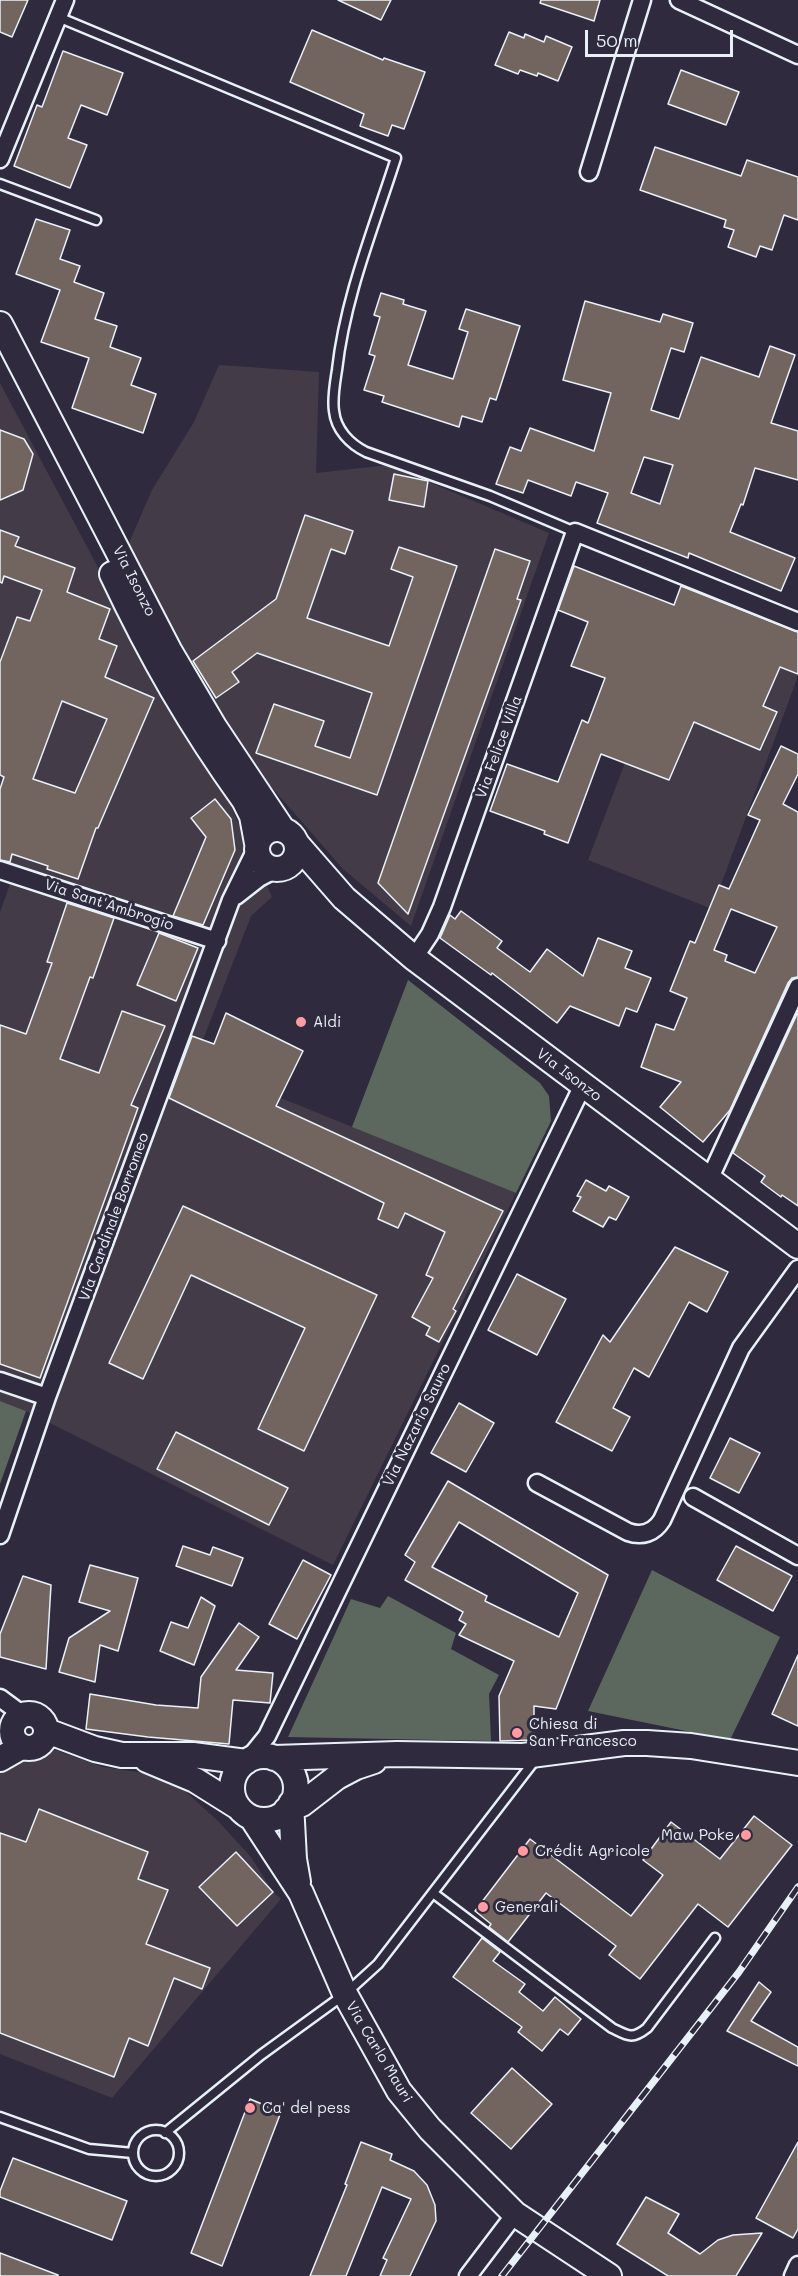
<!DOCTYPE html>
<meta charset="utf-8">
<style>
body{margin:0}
#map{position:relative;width:798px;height:2276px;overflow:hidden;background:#2f2a3d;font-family:Mali,sans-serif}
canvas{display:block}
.scale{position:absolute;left:585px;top:30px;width:148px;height:27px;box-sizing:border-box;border:3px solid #e8f1f8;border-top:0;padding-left:8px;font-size:18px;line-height:21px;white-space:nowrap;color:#e8f1f8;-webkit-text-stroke:4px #2f2a3d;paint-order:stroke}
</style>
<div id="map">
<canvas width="798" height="2276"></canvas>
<div class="scale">50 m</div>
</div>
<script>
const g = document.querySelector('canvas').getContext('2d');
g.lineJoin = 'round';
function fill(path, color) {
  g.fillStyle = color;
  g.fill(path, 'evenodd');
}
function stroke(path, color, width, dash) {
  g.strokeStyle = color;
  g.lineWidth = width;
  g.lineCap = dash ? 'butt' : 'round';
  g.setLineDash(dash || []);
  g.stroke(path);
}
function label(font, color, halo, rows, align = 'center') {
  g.font = font + ' Mali,sans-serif';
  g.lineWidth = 6;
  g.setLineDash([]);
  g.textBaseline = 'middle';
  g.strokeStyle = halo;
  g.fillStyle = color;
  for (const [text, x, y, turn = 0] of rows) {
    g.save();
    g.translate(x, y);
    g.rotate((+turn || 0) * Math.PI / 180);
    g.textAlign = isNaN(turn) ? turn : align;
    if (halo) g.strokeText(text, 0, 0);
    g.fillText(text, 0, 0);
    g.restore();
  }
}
const built = new Path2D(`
 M 219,365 L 319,372 L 316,473 L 389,465 L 549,533 L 411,926 L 343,869 L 268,783 L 188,667 L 125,552 L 152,490 L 194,422 Z
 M 0,383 L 111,592 L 231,807 L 272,897 L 251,916 L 194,1063 L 516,1193 L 333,1565 L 26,1411 L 0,1401 L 0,912 L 17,865 L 0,859 Z
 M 688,597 L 798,640 L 798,676 L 712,909 L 588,860 Z
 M 0,1726 L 30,1741 L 103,1767 L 144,1773 L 167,1782 L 186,1792 L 217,1820 L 251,1857 L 273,1892 L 281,1899 L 112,2098 L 0,2054 Z`);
const green = new Path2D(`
 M 408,980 L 540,1083 L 549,1096 L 551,1121 L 516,1193 L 352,1127 Z
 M 0,1401 L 26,1411 L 0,1484 Z
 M 652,1570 L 780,1637 L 730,1740 L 588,1711 Z
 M 388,1596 L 456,1633 L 451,1649 L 499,1675 L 489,1694 L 491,1741 L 288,1737 L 351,1599 L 380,1608 Z`);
const building = new Path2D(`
 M 0,0 L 28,0 L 12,37 L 0,32 Z
 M 338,0 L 391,0 L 381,20 Z
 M 541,0 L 600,0 L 594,21 L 540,3 Z
 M 312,30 L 383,60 L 384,58 L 425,72 L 404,129 L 392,125 L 388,136 L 360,126 L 364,114 L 290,82 Z
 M 509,32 L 524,38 L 525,34 L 544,42 L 546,36 L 572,47 L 558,81 L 538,73 L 537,76 L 520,70 L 518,74 L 495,65 Z
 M 63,51 L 123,73 L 107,115 L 81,105 L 68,138 L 87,145 L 70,188 L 14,166 L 37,105 L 42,107 Z
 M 681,70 L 739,92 L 726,125 L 668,104 Z
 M 655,147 L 741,176 L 747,160 L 798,177 L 798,220 L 784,215 L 772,250 L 760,246 L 756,257 L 728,247 L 734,230 L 724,227 L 726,220 L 640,190 Z
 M 36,219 L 70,230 L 60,259 L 80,266 L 74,282 L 104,293 L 95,319 L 117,326 L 110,347 L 141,358 L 131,385 L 156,394 L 143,433 L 72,408 L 89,358 L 41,342 L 60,290 L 16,274 Z
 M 381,293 L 404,300 L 403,304 L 426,311 L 408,365 L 453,379 L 468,332 L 459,329 L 466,309 L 520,326 L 496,400 L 490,398 L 482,422 L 462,416 L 459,427 L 382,402 L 384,396 L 364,390 L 375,356 L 369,354 L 380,317 L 374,315 Z
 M 585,301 L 660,322 L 663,314 L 693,323 L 684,352 L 671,348 L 651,410 L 679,419 L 701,357 L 759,377 L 770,346 L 795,355 L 771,423 L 798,431 L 798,480 L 755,468 L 743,505 L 741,504 L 730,532 L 795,558 L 781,591 L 689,553 L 688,558 L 597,523 L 608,493 L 576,482 L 571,496 L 528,480 L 523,493 L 496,484 L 510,447 L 521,451 L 530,428 L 594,451 L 611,393 L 563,380 ZM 644,457 L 673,465 L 660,504 L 631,493 Z
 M 0,430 L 24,439 L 33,454 L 23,490 L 0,500 Z
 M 394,474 L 428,481 L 424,507 L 389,500 Z
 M 305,515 L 353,531 L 345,554 L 331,549 L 307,618 L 389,646 L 413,577 L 391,569 L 399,547 L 457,566 L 377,795 L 256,753 L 274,704 L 324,721 L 315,746 L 350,758 L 372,693 L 257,653 L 232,672 L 239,682 L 216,698 L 193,661 L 276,599 Z
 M 0,530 L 19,537 L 15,546 L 75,568 L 67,592 L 110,609 L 99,639 L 117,646 L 105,677 L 154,698 L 98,828 L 96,828 L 78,879 L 47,869 L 48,866 L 12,854 L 10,862 L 0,860 L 0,789 L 4,777 L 0,775 L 0,662 L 17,617 L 30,621 L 42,590 L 4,576 L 2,583 L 0,582 ZM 62,701 L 107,719 L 75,793 L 33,779 Z
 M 495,549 L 530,561 L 517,599 L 521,600 L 408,914 L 378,883 Z
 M 574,566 L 674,605 L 681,586 L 798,632 L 798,674 L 780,667 L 763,706 L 777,712 L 760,750 L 694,722 L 669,780 L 601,754 L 568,843 L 544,834 L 545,831 L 490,811 L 507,764 L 558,782 L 582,720 L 588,723 L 605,678 L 571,666 L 588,622 L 558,610 Z
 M 781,746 L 798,754 L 798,774 L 783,804 L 798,812 L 798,977 L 792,978 L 788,983 L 730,1110 L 703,1142 L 660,1107 L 681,1082 L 641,1067 L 656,1024 L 674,1030 L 687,998 L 670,991 L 690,941 L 695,943 L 719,885 L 729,889 L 760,820 L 748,815 ZM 731,909 L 777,927 L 755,973 L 725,961 L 727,955 L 714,950 Z
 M 215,799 L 231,819 L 235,850 L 203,925 L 173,916 L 206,837 L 191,818 Z
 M 67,903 L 114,918 L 93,978 L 90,977 L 60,1059 L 99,1073 L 122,1011 L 165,1026 L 131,1105 L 138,1108 L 40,1378 L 0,1364 L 0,1025 L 26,1034 L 52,963 L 47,962 Z
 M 461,911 L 502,941 L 497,948 L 530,972 L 547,949 L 583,976 L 598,938 L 632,951 L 625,968 L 651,978 L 637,1012 L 626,1008 L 619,1026 L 570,1006 L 557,1023 L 492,973 L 491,975 L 440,938 L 450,915 L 455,919 Z
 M 159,933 L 198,948 L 176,1001 L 137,985 Z
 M 798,1012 L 798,1206 L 782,1195 L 781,1197 L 761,1182 L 765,1176 L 733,1153 Z
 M 226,1013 L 303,1051 L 276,1106 L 503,1211 L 453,1309 L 456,1311 L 439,1342 L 426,1335 L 430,1327 L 412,1317 L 433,1278 L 426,1275 L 445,1232 L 405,1213 L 398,1228 L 378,1219 L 384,1203 L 169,1098 L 192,1036 L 214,1044 Z
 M 586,1180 L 606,1191 L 609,1186 L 629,1197 L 616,1220 L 609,1217 L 603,1227 L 573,1211 L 581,1197 L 577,1196 Z
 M 183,1206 L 377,1295 L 304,1451 L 258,1429 L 305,1328 L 191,1275 L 143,1379 L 109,1363 Z
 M 675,1247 L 728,1272 L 707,1312 L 689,1302 L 649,1377 L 634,1368 L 613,1408 L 630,1417 L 612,1451 L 556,1422 L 603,1335 L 610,1342 Z
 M 517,1274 L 566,1299 L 537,1355 L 488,1330 Z
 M 459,1403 L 494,1423 L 466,1472 L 431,1453 Z
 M 176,1432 L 288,1488 L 269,1525 L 157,1469 Z
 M 730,1438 L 760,1453 L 739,1493 L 710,1478 Z
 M 448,1481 L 608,1575 L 556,1709 L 534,1706 L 534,1740 L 500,1741 L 499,1696 L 514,1661 L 459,1635 L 466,1624 L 459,1620 L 463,1612 L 405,1580 L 415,1562 L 405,1555 ZM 459,1522 L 578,1593 L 559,1637 L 485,1601 L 487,1596 L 432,1567 Z
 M 183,1546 L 210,1555 L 213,1547 L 243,1558 L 232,1586 L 176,1566 Z
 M 736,1546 L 792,1576 L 773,1611 L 717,1580 Z
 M 303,1560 L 331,1575 L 297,1639 L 269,1624 Z
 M 90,1565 L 138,1578 L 118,1651 L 100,1645 L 95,1682 L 59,1672 L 69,1638 L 110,1611 L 79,1602 Z
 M 23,1576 L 51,1585 L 46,1669 L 0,1657 L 0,1634 Z
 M 201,1597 L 215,1606 L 194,1665 L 160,1651 L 171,1622 L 188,1628 Z
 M 239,1623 L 259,1637 L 236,1670 L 273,1673 L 270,1703 L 233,1700 L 229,1744 L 148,1737 L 86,1729 L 90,1694 L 156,1705 L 198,1708 L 201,1677 Z
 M 798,1655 L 798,1726 L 772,1714 Z
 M 39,1809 L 148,1852 L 138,1879 L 168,1890 L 146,1944 L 210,1968 L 202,1989 L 174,1978 L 148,2046 L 129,2038 L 114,2077 L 0,2033 L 0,1833 L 26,1842 Z
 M 754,1816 L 792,1845 L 728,1927 L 698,1904 L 640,1979 L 609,1955 L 616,1946 L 546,1893 L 508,1942 L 489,1927 L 491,1924 L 475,1911 L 530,1839 L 631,1916 L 663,1875 L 643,1860 L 671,1822 L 720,1859 Z
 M 236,1852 L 273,1892 L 237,1926 L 199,1887 Z
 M 482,1938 L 500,1952 L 493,1961 L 525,1984 L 519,1992 L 543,2011 L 555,1997 L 581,2019 L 568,2035 L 560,2029 L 542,2051 L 518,2032 L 522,2027 L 453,1977 Z
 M 759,1982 L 771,1992 L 751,2021 L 798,2047 L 798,2066 L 727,2031 Z
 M 512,2068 L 552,2104 L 511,2149 L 471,2113 Z
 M 250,2099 L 281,2112 L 222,2266 L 191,2253 Z
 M 361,2142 L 392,2154 L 390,2160 L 414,2171 L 427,2185 L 435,2205 L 436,2221 L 410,2276 L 380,2276 L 387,2260 L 383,2258 L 411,2199 L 382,2187 L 346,2276 L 310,2276 L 347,2185 L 345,2184 Z
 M 798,2142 L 798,2229 L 793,2238 L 756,2218 Z
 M 13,2158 L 127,2201 L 112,2240 L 0,2197 L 0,2191 Z
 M 646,2197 L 679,2214 L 668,2233 L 700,2254 L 718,2240 L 733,2235 L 762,2233 L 736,2276 L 668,2276 L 617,2244 Z
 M 0,2253 L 58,2275 L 58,2276 L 0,2276 Z`);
const lane = new Path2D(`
 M 58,17 L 396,158 C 374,227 345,297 337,370 C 335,383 332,398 334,411 C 336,430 350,444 366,452 L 490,496 L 575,532
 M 0,184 L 96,220
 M 433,1893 L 612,2028 C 628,2036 632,2040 647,2028 L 715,1938
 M 0,2117 L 89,2149 L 133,2153
 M133 2153a23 23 0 1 1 46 0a23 23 0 1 1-46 0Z
 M 165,2133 L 261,2055 L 345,1994 L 378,1964 L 535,1760`);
const street = new Path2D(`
 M 679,0 L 798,55
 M 0,159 L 65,0
 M 589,172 L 642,0
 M 0,870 L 217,941
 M 236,896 L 259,878 L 276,869
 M 414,958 L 430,934 L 442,907 L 575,532 L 798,622
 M 709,1180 L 798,987
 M 0,1381 L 47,1397
 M 537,1483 L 628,1532 C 642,1537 654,1533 662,1520 L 741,1348 L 798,1269
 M 693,1497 L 798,1556
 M 0,1535 L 47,1397 L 231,900 L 256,849
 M 0,1698 L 23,1715
 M 246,1762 L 267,1736 L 583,1085
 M 468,2276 L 515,2214
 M 793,2276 L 798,2265`);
const secondary = new Path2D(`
 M 0,324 L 169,650 L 215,728 L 283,830
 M 112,574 C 151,657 191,726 244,800 L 252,816 L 257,843
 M257 849a20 20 0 1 1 40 0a20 20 0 1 1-40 0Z
 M 296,843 L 344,898 L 414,958 L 798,1246
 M12 1731a17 17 0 1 1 34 0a17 17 0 1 1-34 0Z
 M 47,1731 L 95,1749 L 122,1755 L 193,1755 L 246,1762
 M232 1788a32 32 0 1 1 64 0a32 32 0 1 1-64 0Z
 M 274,1758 L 397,1754 L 523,1756 L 624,1743 L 647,1743 L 691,1746 L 798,1763
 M 0,1759 L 21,1747
 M 147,1760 L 195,1780 L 238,1807
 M 291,1803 L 294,1859 L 298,1882
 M 286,1810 L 302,1804 L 337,1777 L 356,1767 L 374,1761
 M 252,1818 L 301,1893 L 345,1994 L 399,2091 L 430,2129 L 515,2214 L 609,2276`);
const rail = new Path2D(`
 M 502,2276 L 739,1972 L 798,1887`);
const markers = [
 [301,1022,6,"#ff9aa2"],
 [517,1733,6,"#ff9aa2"],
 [746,1835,6,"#ff9aa2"],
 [523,1851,6,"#ff9aa2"],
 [483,1907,6,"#ff9aa2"],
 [250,2108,6,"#ff9aa2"]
];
const streetNames = [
 ["Via Isonzo",134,581,63],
 ["Via Felice Villa",499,747,-70],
 ["Via Sant'Ambrogio",109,905,18],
 ["Via Isonzo",569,1075,37],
 ["Via Cardinale Borromeo",114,1217,-70],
 ["Via Nazario Sauro",417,1425,-64],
 ["Via Carlo Mauri",379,2052,59]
];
const poiNames = [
 ["Aldi",313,1022],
 ["Chiesa di",529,1724],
 ["San Francesco",529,1741],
 ["Maw Poke",734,1835,"right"],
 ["Crédit Agricole",535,1851],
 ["Generali",495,1907],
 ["Ca' del pess",262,2108]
];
fill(built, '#433c48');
fill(green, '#5c685d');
fill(building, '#726560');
stroke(building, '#e8f1f8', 1.5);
stroke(lane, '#e8f1f8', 13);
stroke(street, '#e8f1f8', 21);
stroke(secondary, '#e8f1f8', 28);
stroke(lane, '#2f2a3d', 8);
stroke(street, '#2f2a3d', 16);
stroke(secondary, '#2f2a3d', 24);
stroke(rail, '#e8f1f8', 7);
stroke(rail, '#2f2a3d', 4.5, [14]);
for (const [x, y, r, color] of markers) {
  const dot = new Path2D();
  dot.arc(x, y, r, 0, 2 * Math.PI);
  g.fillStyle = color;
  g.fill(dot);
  stroke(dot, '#2f2a3d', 2);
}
label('15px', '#e8f1f8', '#2f2a3d', streetNames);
label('15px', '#e8f1f8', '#2f2a3d', poiNames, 'left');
</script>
